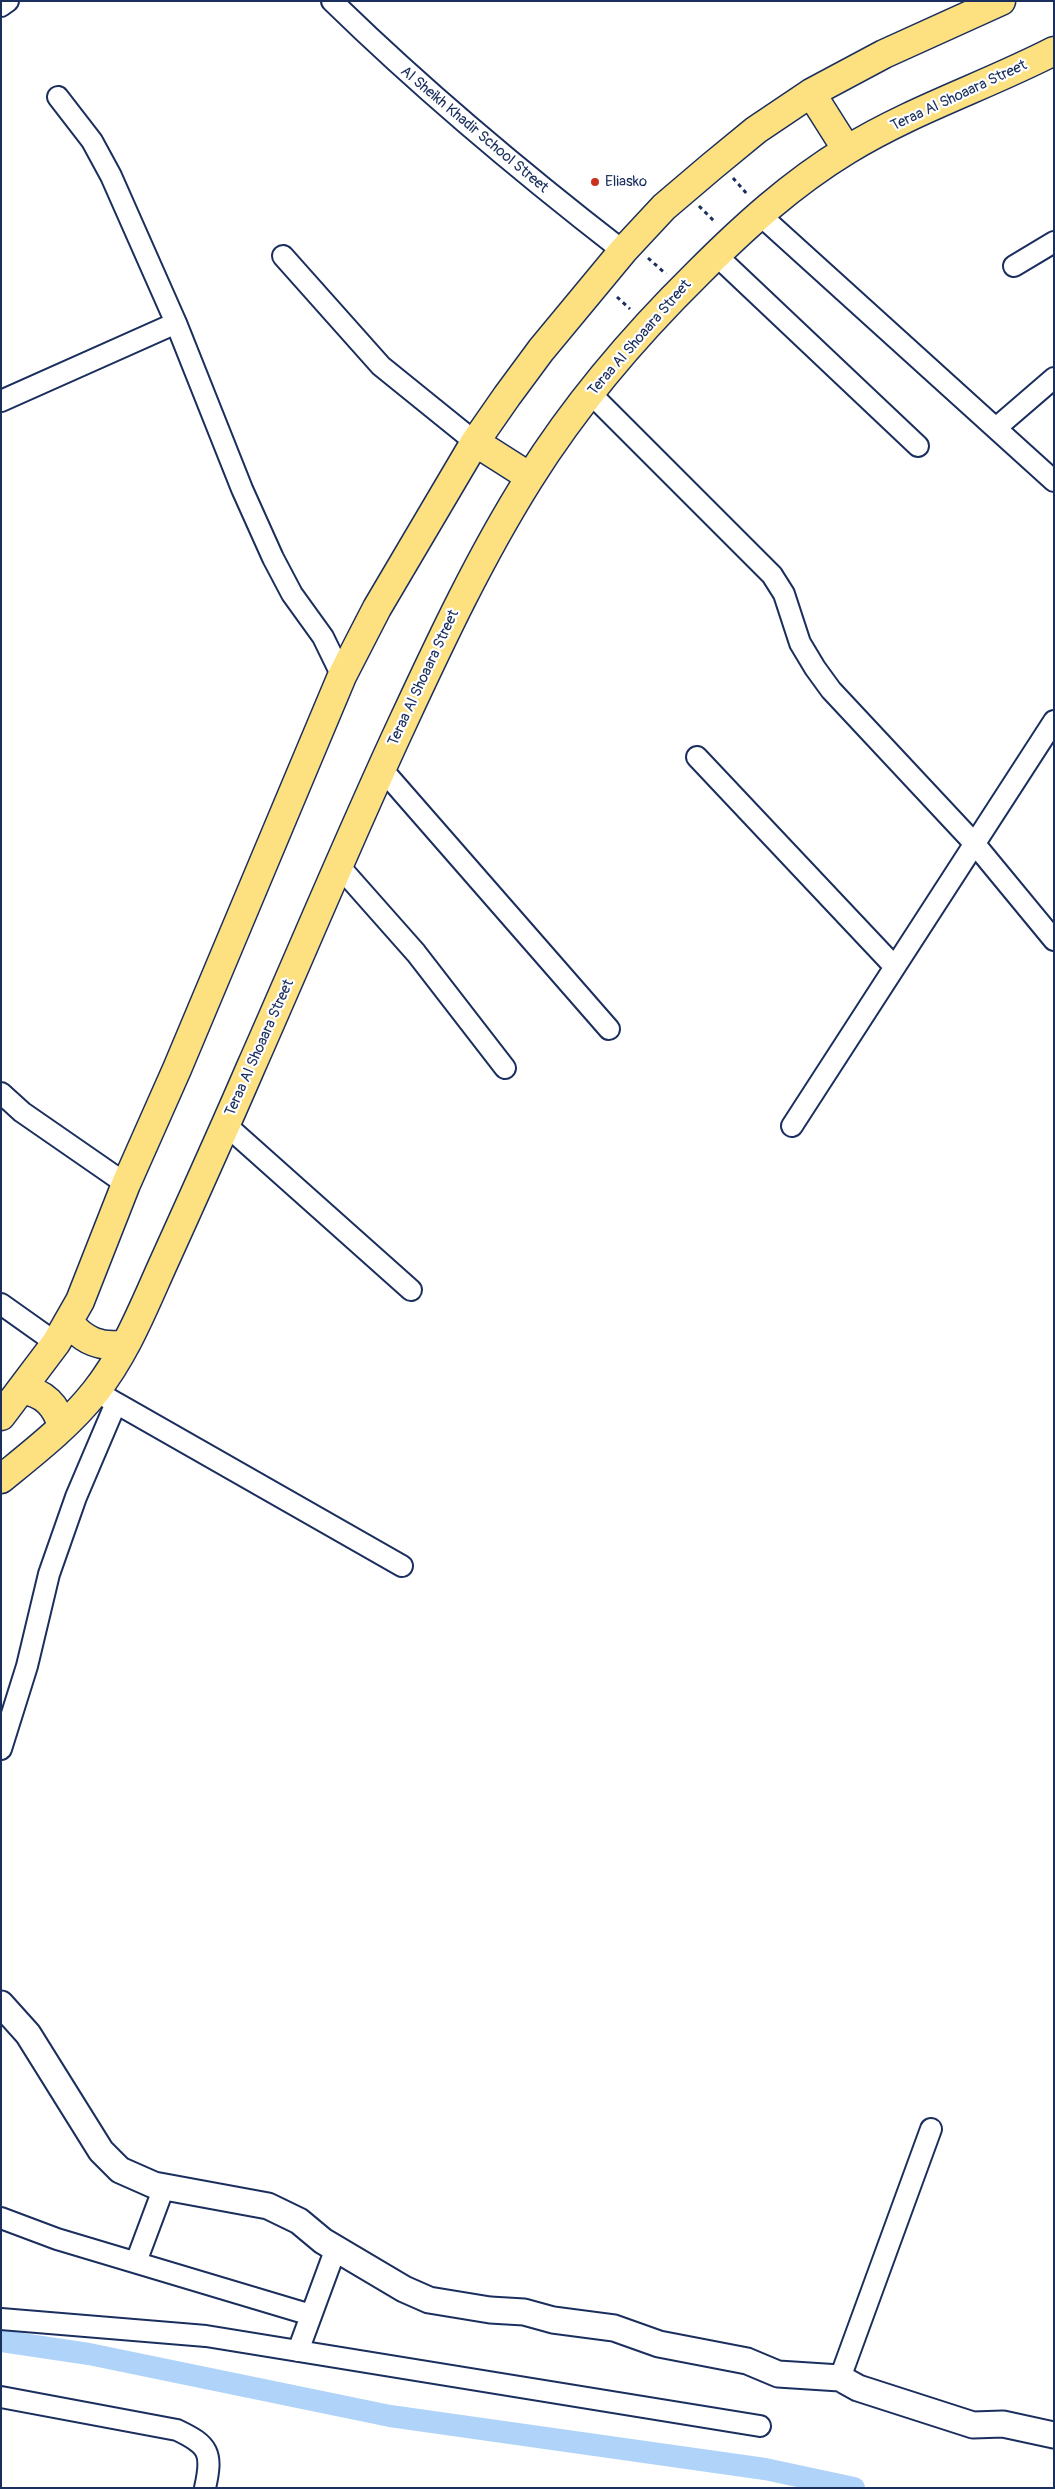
<!DOCTYPE html>
<style>
body{margin:0}
#map{position:relative;width:1055px;height:2489px;overflow:hidden;background:#fff;font-family:Pangolin,sans-serif}
canvas{display:block}
.frame{position:absolute;inset:0;border:2px solid #1b2f5e;pointer-events:none}
</style>
<div id="map">
<canvas width="1055" height="2489"></canvas>
<div class="frame"></div>
</div>
<script>
const g = document.querySelector('canvas').getContext('2d');
g.lineJoin = 'round';
function stroke(path, color, width, dash) {
  g.strokeStyle = color;
  g.lineWidth = width;
  g.lineCap = dash ? 'butt' : 'round';
  g.setLineDash(dash || []);
  g.stroke(path);
}
function label(font, color, halo, rows, align = 'center') {
  g.font = font + ' Pangolin,sans-serif';
  g.lineWidth = 4.5;
  g.setLineDash([]);
  g.textBaseline = 'middle';
  g.strokeStyle = halo;
  g.fillStyle = color;
  for (const [text, x, y, turn = 0] of rows) {
    g.save();
    g.translate(x, y);
    g.rotate((+turn || 0) * Math.PI / 180);
    g.textAlign = isNaN(turn) ? turn : align;
    if (halo) g.strokeText(text, 0, 0);
    g.fillText(text, 0, 0);
    g.restore();
  }
}
const canal = new Path2D(`
 M 1,2341 L 89,2354 L 390,2416 L 765,2469 L 854,2488`);
const path = new Path2D(`
 M 733,178 L 747,194
 M 699,206 L 716,223
 M 648,258 L 666,274
 M 617,297 L 630,309`);
const minor = new Path2D(`
 M 332,1 C 424,91 521,172 623,251
 M 1,6 L 8,1
 M 58,97 L 92,141 L 111,176 L 176,323 L 242,489 L 273,558 L 292,594 L 323,637 L 342,676
 M 759,214 L 1054,481
 M 716,255 L 918,446
 M 283,256 L 381,366 L 475,442
 M 1014,266 L 1054,242
 M 590,393 L 772,575 L 784,594 L 800,643 L 815,668 L 831,690 L 974,843 L 1054,940
 M 1,401 L 176,323
 M 996,428 L 1054,378
 M 697,757 L 894,966
 M 381,768 L 609,1029
 M 339,866 L 416,953 L 505,1068
 M 1,1093 L 22,1112 L 126,1184
 M 226,1125 L 411,1290
 M 792,1126 L 1054,721
 M 1,1304 L 56,1343
 M 116,1403 L 402,1566
 M 1,1749 L 27,1666 L 49,1574 L 76,1497 L 116,1403 L 96,1391
 M 1,2218 L 57,2239 L 311,2315
 M 136,2262 L 164,2187
 M 1,2319 L 206,2336 L 760,2426
 M 298,2351 L 336,2248
 M 840,2378 L 931,2129
 M 1,2397 L 177,2430 C 209,2445 213,2453 205,2488`);
const tertiary = new Path2D(`
 M 1,2004 L 28,2034 L 101,2151 L 120,2170 L 154,2185 L 268,2206 L 299,2221 L 323,2241 L 404,2289 L 429,2300 L 490,2310 L 524,2312 L 553,2320 L 614,2328 L 659,2344 L 747,2361 L 778,2374 L 840,2378 L 858,2388 L 973,2425 L 1003,2424 L 1054,2435`);
const trunk = new Path2D(`
 M 811,93 L 847,150
 M 475,442 L 530,477
 M 69,1322 C 84,1342 102,1348 126,1344
 M 22,1390 C 44,1392 57,1406 62,1427
 M 1,1416 L 56,1343 L 80,1301 L 126,1184 L 177,1069 L 342,676 L 377,608 L 475,442 L 507,396 L 541,350 L 623,251 L 664,207 L 711,167 L 756,130 L 811,93 L 884,54 L 1001,1
 M 1,1479 C 34,1452 69,1425 95,1392 C 126,1353 144,1306 164,1262 C 193,1198 222,1134 250,1069 C 301,954 349,838 402,724 C 441,640 480,557 529,479 C 576,404 635,335 698,273 C 743,228 791,184 847,150 C 912,110 986,86 1054,51`);
const markers = [
 [595,182,5,"#c8321e"]
];
const streetNames = [
 ["Teraa Al Shoaara Street",959,96,-25],
 ["Al Sheikh Khadir School Street",474,130,40],
 ["Teraa Al Shoaara Street",640,338,-49],
 ["Teraa Al Shoaara Street",424,678,-65],
 ["Teraa Al Shoaara Street",260,1048,-66]
];
const poiNames = [
 ["Eliasko",605,182]
];
stroke(canal, '#b0d4f9', 22);
stroke(minor, '#1b2f5e', 24);
stroke(tertiary, '#1b2f5e', 29);
stroke(trunk, '#1b2f5e', 31);
stroke(path, '#1b2f5e', 3, [4, 4]);
stroke(minor, '#fff', 20);
stroke(tertiary, '#fff', 25);
stroke(trunk, '#fde080', 28);
for (const [x, y, r, color] of markers) {
  const dot = new Path2D();
  dot.arc(x, y, r, 0, 2 * Math.PI);
  g.fillStyle = color;
  g.fill(dot);
  stroke(dot, '#fff', 2);
}
label('15px', '#1b2f5e', '#fff', streetNames);
label('15px', '#1b2f5e', '#fff', poiNames, 'left');
</script>
